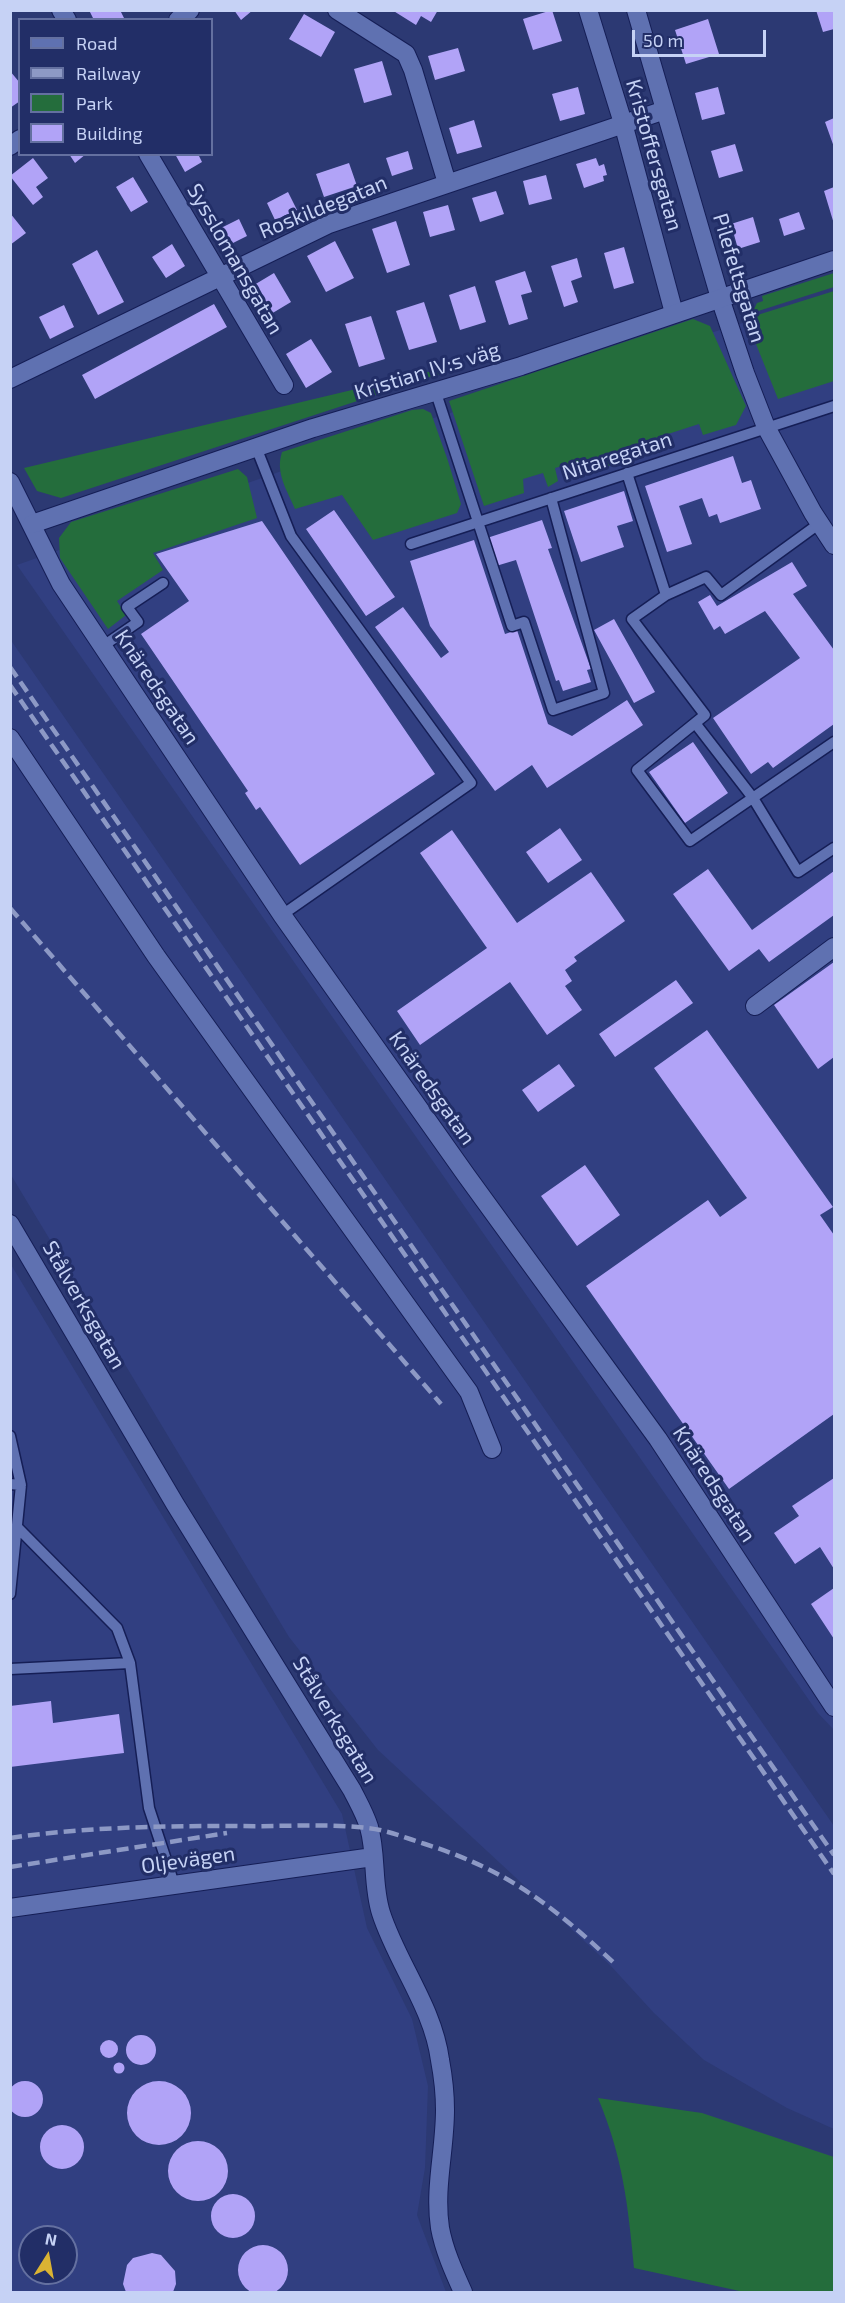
<!DOCTYPE html>
<meta charset="utf-8">
<style>
body{margin:0}
#map{position:relative;width:845px;height:2303px;overflow:hidden;background:#2c3973;font-family:"Exo 2",sans-serif}
canvas{display:block}
.frame{position:absolute;inset:0;border:12px solid #c6d2f5;pointer-events:none}
.legend{position:absolute;left:18px;top:18px;width:195px;height:138px;box-sizing:border-box;background:#222e67;border:2px solid #6470a0;margin:0;padding:8px 10px;list-style:none;font-size:18px;color:#c6d2f5}
.legend li{display:flex;align-items:center;gap:12px;height:30px}
.legend b{width:30px;border:2px solid #6470a0}
.north{position:absolute;left:18px;top:2225px;width:60px;height:60px;box-sizing:border-box;background:#222e67;border:2px solid #6470a0;border-radius:50%;rotate:11deg;font-size:16px;font-weight:700;line-height:24px;text-align:center;color:#c6d2f5}
.north::after{content:'';display:block;margin:auto;width:21px;height:27px;background:#dab333;clip-path:polygon(50% 0,100% 100%,50% 72%,0 100%)}
.scale{position:absolute;left:632px;top:30px;width:134px;height:27px;box-sizing:border-box;border:3px solid #c6d2f5;border-top:0;padding-left:8px;font-size:18px;line-height:21px;white-space:nowrap;color:#c6d2f5;-webkit-text-stroke:4px #222e67;paint-order:stroke}
</style>
<div id="map">
<canvas width="845" height="2303"></canvas>
<div class="frame"></div>
<ul class="legend">
<li><b style="height:8px;background:#5f71b1"></b>Road</li>
<li><b style="height:8px;background:#8d99c5"></b>Railway</li>
<li><b style="height:16px;background:#246d3c"></b>Park</li>
<li><b style="height:16px;background:#b1a3f7"></b>Building</li>
</ul>
<div class="north">N</div>
<div class="scale">50 m</div>
</div>
<script>
const g = document.querySelector('canvas').getContext('2d');
g.lineJoin = 'round';
function fill(path, color) {
  g.fillStyle = color;
  g.fill(path, 'evenodd');
}
function stroke(path, color, width, dash) {
  g.strokeStyle = color;
  g.lineWidth = width;
  g.lineCap = dash ? 'butt' : 'round';
  g.setLineDash(dash || []);
  g.stroke(path);
}
function label(font, color, halo, rows, align = 'center') {
  g.font = font + ' "Exo 2",sans-serif';
  g.lineWidth = 6;
  g.setLineDash([]);
  g.textBaseline = 'middle';
  g.strokeStyle = halo;
  g.fillStyle = color;
  for (const [text, x, y, turn = 0] of rows) {
    g.save();
    g.translate(x, y);
    g.rotate((+turn || 0) * Math.PI / 180);
    g.textAlign = isNaN(turn) ? turn : align;
    if (halo) g.strokeText(text, 0, 0);
    g.fillText(text, 0, 0);
    g.restore();
  }
}
const built = new Path2D(`
 M 834,295 L 834,1730 L 818,1713 L 17,565 L 411,425 Z
 M 10,639 L 834,1826 L 834,2129 L 787,2108 L 704,2060 L 654,2013 L 610,1965 L 378,1750 L 289,1637 L 11,1175 Z
 M 10,1263 L 342,1814 L 367,1928 L 412,2019 L 428,2086 L 425,2168 L 417,2215 L 446,2292 L 11,2292 ZM 30,2237 L 66,2237 L 66,2273 L 30,2273 Z`);
const green = new Path2D(`
 M 834,273 L 834,287 L 752,313 L 757,303 L 763,301 L 762,296 Z
 M 834,291 L 834,381 L 778,399 L 748,324 L 751,317 Z
 M 693,319 L 710,326 L 746,406 L 736,425 L 703,435 L 699,424 L 637,444 L 641,455 L 600,469 L 596,457 L 555,468 L 558,481 L 548,487 L 543,473 L 523,479 L 524,493 L 484,506 L 449,401 Z
 M 436,370 L 444,373 L 402,385 L 401,379 Z
 M 394,380 L 397,388 L 61,498 L 37,491 L 24,468 Z
 M 423,409 L 431,413 L 448,461 L 461,504 L 457,513 L 373,540 L 342,495 L 295,509 C 287,490 275,473 282,452 L 412,410 Z
 M 238,469 L 247,477 L 257,518 L 153,553 L 163,570 L 117,601 L 126,615 L 108,629 L 60,558 L 59,538 L 71,522 Z
 M 598,2098 L 702,2113 L 834,2157 L 834,2292 L 744,2292 L 634,2268 C 628,2205 623,2158 598,2098 Z`);
const building = new Path2D(`
 M 89,10 L 120,10 L 125,20 L 94,20 Z
 M 234,10 L 253,10 L 241,20 Z
 M 392,10 L 438,10 L 431,22 L 421,16 L 416,25 Z
 M 552,10 L 562,41 L 533,50 L 523,19 Z
 M 816,10 L 834,10 L 834,29 L 823,32 Z
 M 304,14 L 335,32 L 321,57 L 289,39 Z
 M 708,19 L 719,54 L 686,64 L 675,30 Z
 M 458,48 L 465,71 L 435,80 L 428,56 Z
 M 382,61 L 392,95 L 364,103 L 354,69 Z
 M 10,71 L 20,83 L 20,101 L 10,108 Z
 M 578,87 L 585,114 L 560,121 L 552,94 Z
 M 718,87 L 725,114 L 702,120 L 695,93 Z
 M 834,118 L 834,147 L 825,122 Z
 M 474,120 L 482,147 L 457,154 L 449,128 Z
 M 735,144 L 743,171 L 719,178 L 711,151 Z
 M 408,151 L 413,169 L 392,176 L 386,158 Z
 M 69,154 L 86,154 L 75,163 Z
 M 175,154 L 198,154 L 202,162 L 185,172 Z
 M 33,158 L 48,178 L 36,187 L 43,197 L 33,205 L 10,176 Z
 M 596,158 L 599,166 L 604,164 L 607,175 L 603,176 L 604,181 L 584,188 L 576,164 Z
 M 349,163 L 357,186 L 324,197 L 316,174 Z
 M 546,175 L 552,199 L 529,205 L 523,181 Z
 M 133,177 L 148,202 L 131,212 L 116,187 Z
 M 834,187 L 834,224 L 824,191 Z
 M 496,191 L 504,214 L 480,222 L 472,198 Z
 M 288,192 L 297,210 L 275,220 L 267,203 Z
 M 448,205 L 455,230 L 430,237 L 423,212 Z
 M 799,212 L 805,229 L 784,236 L 779,219 Z
 M 10,213 L 26,233 L 10,245 Z
 M 753,217 L 760,242 L 738,249 L 731,224 Z
 M 239,219 L 247,236 L 225,247 L 217,230 Z
 M 396,221 L 410,265 L 387,273 L 372,229 Z
 M 335,241 L 354,278 L 326,292 L 307,256 Z
 M 172,244 L 185,266 L 166,278 L 152,257 Z
 M 624,247 L 634,283 L 614,289 L 604,253 Z
 M 97,250 L 124,302 L 98,315 L 72,264 Z
 M 577,258 L 582,277 L 571,281 L 578,302 L 564,307 L 551,266 Z
 M 525,271 L 532,292 L 521,295 L 528,319 L 509,325 L 495,281 Z
 M 274,273 L 291,302 L 266,317 L 249,288 Z
 M 475,286 L 486,322 L 460,330 L 449,295 Z
 M 424,302 L 437,342 L 409,350 L 396,311 Z
 M 214,304 L 227,327 L 95,399 L 82,375 Z
 M 64,305 L 74,327 L 50,339 L 39,317 Z
 M 371,316 L 385,359 L 359,367 L 345,324 Z
 M 311,339 L 332,372 L 306,388 L 286,354 Z
 M 733,456 L 742,483 L 751,480 L 761,509 L 720,523 L 717,514 L 709,517 L 702,498 L 679,506 L 692,544 L 667,552 L 645,486 Z
 M 624,491 L 633,521 L 617,526 L 624,547 L 581,562 L 564,511 Z
 M 334,510 L 395,597 L 366,616 L 306,529 Z
 M 542,520 L 552,548 L 548,549 L 591,669 L 587,670 L 591,682 L 563,691 L 559,680 L 556,681 L 516,560 L 496,566 L 487,538 Z
 M 262,521 L 435,774 L 300,865 L 260,807 L 256,810 L 245,793 L 248,791 L 141,634 L 189,601 L 156,554 Z
 M 474,540 L 505,634 L 517,630 L 548,724 L 572,736 L 627,700 L 643,725 L 547,788 L 532,765 L 495,791 L 375,627 L 403,607 L 441,658 L 449,652 L 430,626 L 410,561 Z
 M 792,562 L 807,586 L 793,594 L 834,650 L 834,724 L 773,768 L 768,762 L 751,774 L 713,718 L 800,658 L 765,611 L 725,634 L 720,626 L 714,630 L 698,602 L 710,595 L 717,606 Z
 M 614,619 L 655,692 L 634,703 L 594,630 Z
 M 693,742 L 728,793 L 685,823 L 649,772 Z
 M 560,828 L 582,860 L 548,883 L 526,852 Z
 M 452,830 L 517,923 L 591,872 L 625,921 L 574,957 L 577,961 L 565,970 L 572,981 L 565,986 L 582,1010 L 547,1035 L 510,982 L 420,1045 L 397,1011 L 487,948 L 420,853 Z
 M 708,869 L 752,930 L 834,871 L 834,915 L 769,962 L 759,949 L 729,971 L 673,894 Z
 M 834,962 L 834,1057 L 818,1069 L 774,1005 Z
 M 676,980 L 693,1003 L 615,1057 L 599,1034 Z
 M 707,1030 L 833,1207 L 820,1215 L 834,1235 L 834,1414 L 729,1489 L 586,1286 L 708,1200 L 720,1217 L 747,1198 L 654,1068 Z
 M 559,1064 L 575,1086 L 538,1112 L 522,1090 Z
 M 585,1165 L 620,1215 L 577,1246 L 541,1196 Z
 M 834,1478 L 834,1569 L 820,1547 L 795,1564 L 774,1533 L 799,1516 L 792,1506 Z
 M 834,1588 L 834,1639 L 811,1604 Z
 M 51,1701 L 53,1723 L 119,1714 L 124,1753 L 10,1767 L 10,1706 Z
 M126 2050a15 15 0 1 1 30 0a15 15 0 1 1-30 0Z
 M100 2049a9 9 0 1 1 18 0a9 9 0 1 1-18 0Z
 M113.5 2068a5.5 5.5 0 1 1 11 0a5.5 5.5 0 1 1-11 0Z
 M127 2113a32 32 0 1 1 64 0a32 32 0 1 1-64 0Z
 M7 2099a18 18 0 1 1 36 0a18 18 0 1 1-36 0Z
 M40 2147a22 22 0 1 1 44 0a22 22 0 1 1-44 0Z
 M168 2171a30 30 0 1 1 60 0a30 30 0 1 1-60 0Z
 M211 2216a22 22 0 1 1 44 0a22 22 0 1 1-44 0Z
 M238 2270a25 25 0 1 1 50 0a25 25 0 1 1-50 0Z
 M 152,2253 L 161,2255 L 175,2271 L 176,2284 L 173,2292 L 126,2292 L 123,2284 L 127,2265 L 133,2258 Z`);
const service = new Path2D(`
 M 436,393 L 512,626 L 524,622 L 553,710 L 604,693 L 551,498
 M 256,447 L 291,536 L 471,783 L 282,915
 M 627,473 L 666,595 L 632,619 L 705,715 L 637,770 L 690,841 L 834,742
 M 411,544 L 834,406
 M 666,595 L 706,577 L 721,595 L 820,523
 M 103,646 L 138,622 L 127,607 L 163,583
 M 695,723 L 753,798 L 798,872 L 834,848
 M 10,1436 L 21,1485 L 10,1484
 M 18,1528 L 117,1628 L 130,1663
 M 10,1594 L 21,1485
 M 10,1669 L 130,1663 L 149,1808 L 174,1884`);
const minor = new Path2D(`
 M 61,10 L 67,20
 M 337,10 L 406,54 L 413,70 L 447,183
 M 588,10 L 623,123 L 674,313
 M 636,10 L 720,298 L 745,373 L 766,427 L 813,513 L 834,545
 M 178,20 L 190,10
 M 10,146 L 20,139
 M 148,154 L 284,385
 M 10,379 L 329,224 L 665,110
 M 10,482 L 61,584 L 282,915 L 466,1175 L 658,1439 L 834,1707
 M 10,738 L 156,956 L 469,1392 L 492,1449
 M 755,1006 L 834,947
 M 10,1224 L 175,1504 L 352,1790 C 358,1802 365,1814 369,1827 C 377,1855 372,1885 381,1913 C 397,1963 433,2007 440,2060 C 443,2076 445,2094 445,2110 C 445,2150 434,2188 440,2228 C 444,2250 454,2272 463,2292
 M 10,1908 L 373,1857`);
const tertiary = new Path2D(`
 M 32,524 L 313,428 L 521,366 L 834,260`);
const rail = new Path2D(`
 M 10,667 L 834,1855
 M 10,685 L 834,1874
 M 10,908 L 441,1404
 M 10,1838 C 86,1827 160,1826 237,1826 C 280,1827 325,1823 368,1828 C 387,1830 406,1838 425,1844 C 507,1870 552,1905 614,1963
 M 10,1867 L 227,1833`);
const streetNames = [
 ["Kristoffersgatan",654,155,74],
 ["Roskildegatan",323,207,-22],
 ["Sysslomansgatan",235,259,60],
 ["Pilefeltsgatan",739,278,73],
 ["Kristian IV:s väg",427,371,-17],
 ["Nitaregatan",617,456,-18],
 ["Knäredsgatan",157,687,56],
 ["Knäredsgatan",432,1088,55],
 ["Stålverksgatan",84,1305,60],
 ["Knäredsgatan",714,1484,57],
 ["Stålverksgatan",335,1720,59],
 ["Oljevägen",188,1860,-8]
];
fill(built, '#313f81');
fill(green, '#246d3c');
fill(building, '#b1a3f7');
stroke(service, '#151e56', 13);
stroke(minor, '#151e56', 20);
stroke(tertiary, '#151e56', 20);
stroke(service, '#5f71b1', 10);
stroke(minor, '#5f71b1', 18);
stroke(tertiary, '#5f71b1', 18);
stroke(rail, '#8d99c5', 4.5, [12, 6]);
label('21px', '#c6d2f5', '#222e67', streetNames);
</script>
